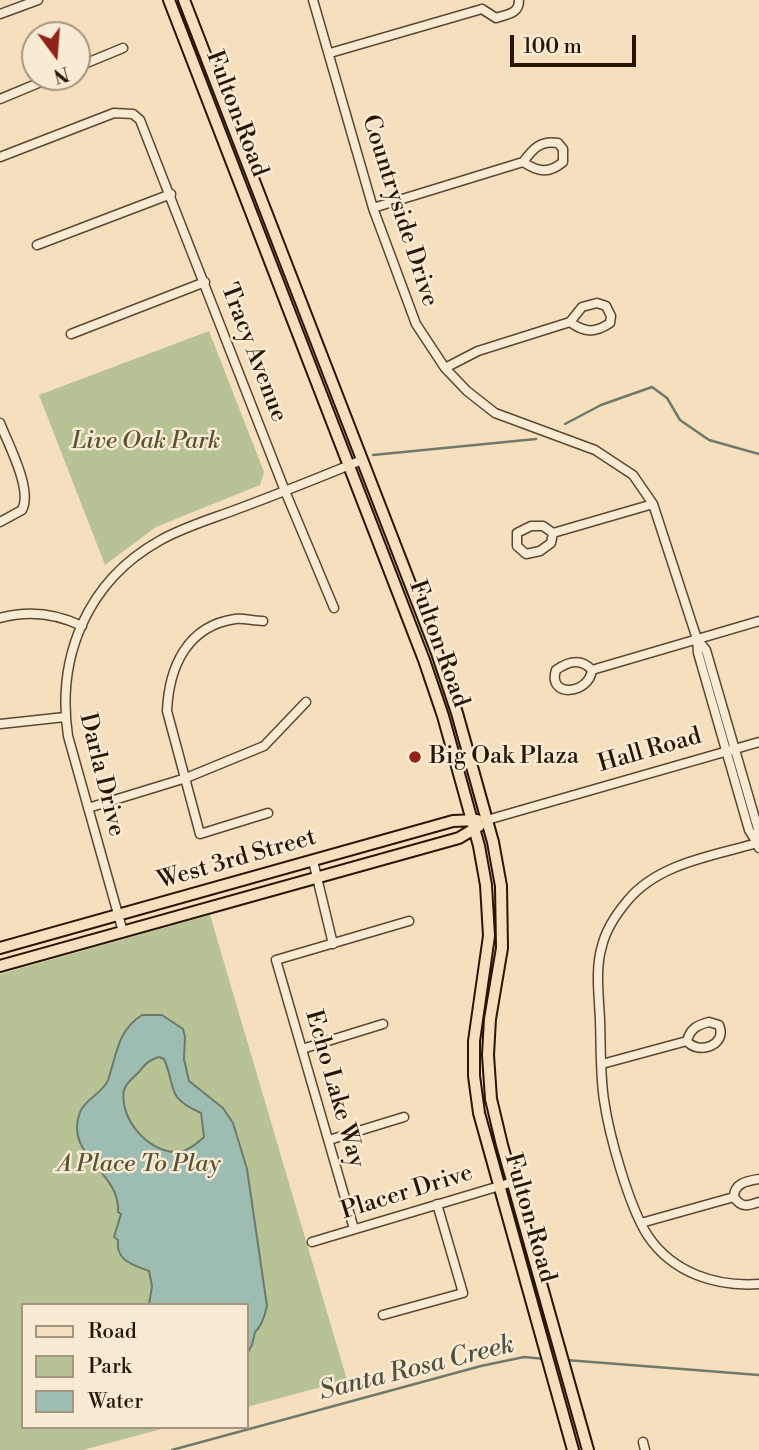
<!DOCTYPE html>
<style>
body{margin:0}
#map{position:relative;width:759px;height:1450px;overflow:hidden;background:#f6dfbd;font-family:"Libre Bodoni",serif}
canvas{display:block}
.legend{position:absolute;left:21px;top:1303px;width:228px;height:126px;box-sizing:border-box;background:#f9ead4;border:2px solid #a59580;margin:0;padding:9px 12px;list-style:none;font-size:21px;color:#271601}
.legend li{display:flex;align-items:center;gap:14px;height:35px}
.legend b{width:35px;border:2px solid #a59580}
.north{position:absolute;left:21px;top:21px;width:70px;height:70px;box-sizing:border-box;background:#f9ead4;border:2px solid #a59580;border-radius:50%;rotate:164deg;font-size:19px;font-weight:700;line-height:28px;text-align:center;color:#271601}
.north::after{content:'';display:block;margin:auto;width:24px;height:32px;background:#8f2418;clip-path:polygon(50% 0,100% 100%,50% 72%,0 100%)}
.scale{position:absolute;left:510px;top:35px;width:126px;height:32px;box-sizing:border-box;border:4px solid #271601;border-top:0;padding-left:9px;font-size:21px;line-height:24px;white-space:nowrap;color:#271601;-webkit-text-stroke:5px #f9ead4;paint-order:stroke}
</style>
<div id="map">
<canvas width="759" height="1450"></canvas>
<ul class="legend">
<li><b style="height:9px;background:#f6dfbd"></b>Road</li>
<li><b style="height:19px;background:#b7c395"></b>Park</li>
<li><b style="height:19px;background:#9dbcb2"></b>Water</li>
</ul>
<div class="north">N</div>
<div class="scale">100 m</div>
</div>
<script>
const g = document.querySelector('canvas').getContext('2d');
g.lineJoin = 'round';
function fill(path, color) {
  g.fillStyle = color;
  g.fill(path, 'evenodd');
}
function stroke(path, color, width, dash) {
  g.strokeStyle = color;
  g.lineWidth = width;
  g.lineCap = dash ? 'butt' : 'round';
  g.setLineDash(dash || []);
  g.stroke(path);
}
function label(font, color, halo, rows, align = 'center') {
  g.font = font + ' "Libre Bodoni",serif';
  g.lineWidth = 5;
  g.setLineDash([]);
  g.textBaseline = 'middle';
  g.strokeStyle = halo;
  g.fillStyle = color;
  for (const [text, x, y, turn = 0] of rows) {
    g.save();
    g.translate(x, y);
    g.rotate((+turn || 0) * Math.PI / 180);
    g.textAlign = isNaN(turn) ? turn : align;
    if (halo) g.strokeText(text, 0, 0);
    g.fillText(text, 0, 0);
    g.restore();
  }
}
const green = new Path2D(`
 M 209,331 L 264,472 L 260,485 L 156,527 L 105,565 L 39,395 Z
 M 210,915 L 347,1380 L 247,1407 L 247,1305 L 23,1305 L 23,1427 L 169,1427 L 83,1450 L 0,1450 L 0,974 Z`);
const water = new Path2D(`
 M 142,1015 L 162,1015 L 183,1029 L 185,1037 L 184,1059 L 189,1081 L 223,1108 L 233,1123 L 247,1169 L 267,1306 C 265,1315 262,1326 255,1332 L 252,1345 L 247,1354 L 247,1305 L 149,1305 L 152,1286 L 149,1271 C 134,1265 115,1261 118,1240 L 114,1237 L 121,1214 L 118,1212 C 121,1171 63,1156 80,1112 C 85,1099 103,1093 108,1080 C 117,1054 117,1031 142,1015 ZM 159,1057 L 164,1059 C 177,1089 165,1097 201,1113 L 204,1137 C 196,1144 186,1153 175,1152 C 147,1151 119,1118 124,1090 C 126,1083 133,1078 138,1073 C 145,1065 148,1060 159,1057 Z`);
const stream = new Path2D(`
 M 565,424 L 601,405 L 652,387 L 667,398 L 680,420 L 709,440 L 759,454
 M 373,455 L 536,439
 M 566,1360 L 759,1375
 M 172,1450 L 481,1366 L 524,1357 L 545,1359`);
const minor = new Path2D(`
 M 313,0 L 373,208 L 416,324 L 445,368 L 467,391 L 495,413 L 595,450 L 633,475 L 653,504 L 697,639 L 698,653 L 749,830 L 757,843
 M 482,9 L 496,18 C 508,14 519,14 519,0
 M 0,14 L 38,0
 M 330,53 L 482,9
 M 77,67 L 123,48
 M 0,99 L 53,77
 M 0,157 L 114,113 L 133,114 L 140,120 L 285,491 L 334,608
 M 373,208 L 523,162 C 538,172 549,174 563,162 L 563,149 L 558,143 C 540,140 533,149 523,162
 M 37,245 L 171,194
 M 71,334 L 205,282
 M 445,368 L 478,351 L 570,322 C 585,333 595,333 610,323 L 611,316 L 606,306 L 597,303 L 582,307 L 570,322
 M 0,423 C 8,444 33,490 22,510 L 0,522
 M 553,533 L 551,543 L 540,551 L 526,554 L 517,546 L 517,533 L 531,526 L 543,526 L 553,533 L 653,504
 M 0,618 C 29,610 55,613 82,626
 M 263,621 C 254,621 244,618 235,619 C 187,626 169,667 167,711 L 200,834 L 268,813
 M 697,639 L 706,650 L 758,829 L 758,843
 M 592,670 C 589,695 547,698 556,670 C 569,661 581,658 592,670 L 759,621
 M 0,724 L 65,717
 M 88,808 L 186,778 L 264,746 L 306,702
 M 487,820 L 759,742
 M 759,848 L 757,843 C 713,856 659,863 628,900 C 617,913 606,929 602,946 C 595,968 599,997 600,1020 C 601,1046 600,1074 604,1100 C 609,1135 629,1207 648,1236 C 673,1273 716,1287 759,1284
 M 313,861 L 333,944
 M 123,932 L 68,736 C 56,656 88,581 159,541 C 185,526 215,518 243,507 C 283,492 323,476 362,460
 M 302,1049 L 383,1024
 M 602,1064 L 687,1041 C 697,1055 728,1046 719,1025 L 709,1022 C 697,1025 690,1029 687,1041
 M 329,1140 L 404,1117
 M 734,1197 C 734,1183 747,1181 759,1179
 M 734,1197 C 741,1208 748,1206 759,1202
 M 641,1223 L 734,1197
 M 354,1229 L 276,960 L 409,921
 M 312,1242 L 513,1182
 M 383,1315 L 463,1293 L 437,1204
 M 643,1442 L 645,1450`);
const major = new Path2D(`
 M 169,0 L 424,660 L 443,716 L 479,846 L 486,885 L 489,936 L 474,1041 L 474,1076 L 479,1113 L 573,1450
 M 184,0 L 437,653 L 457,713 L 493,842 L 501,886 L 502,948 L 490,1019 L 488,1055 L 491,1099 L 502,1145 L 588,1450
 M 0,948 L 453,821 L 477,820
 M 0,966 L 459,838 L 479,826`);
const markers = [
 [415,757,7,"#8f2418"]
];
const streetNames = [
 ["Fulton Road",236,114,69],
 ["Countryside Drive",399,211,72],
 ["Tracy Avenue",253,353,69],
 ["Fulton Road",438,644,70],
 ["Hall Road",650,751,-16],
 ["Darla Drive",101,775,76],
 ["West 3rd Street",237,860,-16],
 ["Echo Lake Way",334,1089,74],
 ["Placer Drive",407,1193,-17],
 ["Fulton Road",529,1218,74]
];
const parkNames = [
 ["Live Oak Park",146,442],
 ["A Place To Play",139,1165]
];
const poiNames = [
 ["Big Oak Plaza",429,757]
];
const waterNames = [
 ["Santa Rosa Creek",417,1369,-14]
];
fill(green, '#b7c395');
fill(water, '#9dbcb2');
stroke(water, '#6e7a6b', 2);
stroke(stream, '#6e7a6b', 2.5);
stroke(minor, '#5b4830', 11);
stroke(major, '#271601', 14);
stroke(minor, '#f9ead4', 8);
stroke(major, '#f6dfbd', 10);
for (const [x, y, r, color] of markers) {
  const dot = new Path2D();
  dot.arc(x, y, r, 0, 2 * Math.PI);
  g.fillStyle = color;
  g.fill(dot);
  stroke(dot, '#f9ead4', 2.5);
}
label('24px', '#271601', '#f9ead4', streetNames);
label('italic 24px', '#595335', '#f9ead4', parkNames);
label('24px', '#271601', '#f9ead4', poiNames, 'left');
label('italic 26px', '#50503f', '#f9ead4', waterNames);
</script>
